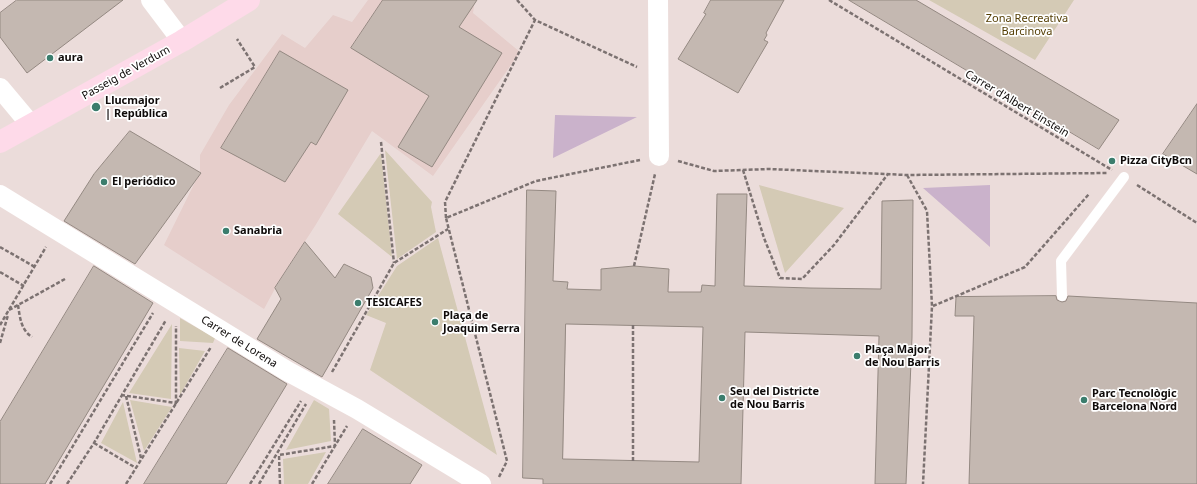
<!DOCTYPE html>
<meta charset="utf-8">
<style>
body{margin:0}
canvas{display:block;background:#ebdcda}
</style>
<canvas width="1197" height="484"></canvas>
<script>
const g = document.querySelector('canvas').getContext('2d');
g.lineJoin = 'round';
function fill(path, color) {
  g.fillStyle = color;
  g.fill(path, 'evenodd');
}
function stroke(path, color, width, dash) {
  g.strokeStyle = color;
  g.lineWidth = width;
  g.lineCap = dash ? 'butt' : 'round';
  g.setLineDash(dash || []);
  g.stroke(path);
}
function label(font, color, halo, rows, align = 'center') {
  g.font = font + ' "Noto Sans",sans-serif';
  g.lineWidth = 3.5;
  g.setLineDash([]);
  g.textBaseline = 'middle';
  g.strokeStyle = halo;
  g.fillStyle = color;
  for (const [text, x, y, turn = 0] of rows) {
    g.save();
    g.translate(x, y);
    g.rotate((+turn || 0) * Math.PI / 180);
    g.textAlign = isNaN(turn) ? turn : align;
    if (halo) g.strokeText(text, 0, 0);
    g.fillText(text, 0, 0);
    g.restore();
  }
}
const built = new Path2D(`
 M 368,0 L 475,0 L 473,13 L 520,52 L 433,176 L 372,131 L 315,226 L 278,283 L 264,309 L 164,245 L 200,172 L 200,155 L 229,105 L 282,34 L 305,48 L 333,15 L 352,22 Z`);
const green = new Path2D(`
 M 929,0 L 1074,0 L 1035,60 Z
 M 385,150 L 432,202 L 431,207 L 436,232 L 397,259 Z
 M 381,153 L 392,257 L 338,214 Z
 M 759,185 L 844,208 L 785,273 Z
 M 438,238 L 497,455 L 370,370 L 386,323 L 366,315 L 397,266 Z
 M 180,318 L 215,338 L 213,343 L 180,341 Z
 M 172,324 L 171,399 L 129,393 Z
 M 179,348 L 205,351 L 180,395 Z
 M 130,400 L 172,407 L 144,451 Z
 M 314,400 L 329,409 L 331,441 L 286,450 Z
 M 123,402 L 137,463 L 101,443 Z
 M 326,452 L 308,484 L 284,484 L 283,459 Z`);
const water = new Path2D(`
 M 555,115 L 637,117 L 553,158 Z
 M 990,185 L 990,247 L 923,188 Z`);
const building = new Path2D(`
 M 17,0 L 123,0 L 27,73 L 0,37 L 0,13 Z
 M 383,0 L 477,0 L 459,27 L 502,53 L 432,167 L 398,147 L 429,96 L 351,48 Z
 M 711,0 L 784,0 L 766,33 L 767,35 L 764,40 L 768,42 L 738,93 L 678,59 L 706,14 L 704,13 Z
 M 849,0 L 916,0 L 1119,120 L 1099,149 Z
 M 280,51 L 348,90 L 316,145 L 311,142 L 285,182 L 221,148 Z
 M 1197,104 L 1197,174 L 1163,154 Z
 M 130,131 L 201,173 L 135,264 L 64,221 L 94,174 Z
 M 527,190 L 556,191 L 553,281 L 568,282 L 567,289 L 601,290 L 601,269 L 634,266 L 669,269 L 668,292 L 701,292 L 702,285 L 715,286 L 717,194 L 747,194 L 744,286 L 810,288 L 881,289 L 882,201 L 913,200 L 912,337 L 906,484 L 875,484 L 879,336 L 745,332 L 741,484 L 543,484 L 543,479 L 523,478 ZM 566,324 L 703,327 L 699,462 L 563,459 Z
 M 305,242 L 335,278 L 344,264 L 371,277 L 373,288 L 322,377 L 257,339 L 281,299 L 275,288 Z
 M 94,266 L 153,303 L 45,484 L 0,484 L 0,422 Z
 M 1056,296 L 1057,300 L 1062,302 L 1066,301 L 1068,296 L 1197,303 L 1197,484 L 969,484 L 974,316 L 955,316 L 956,297 Z
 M 228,348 L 287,384 L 247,450 L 226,484 L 144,484 Z
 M 363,429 L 422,465 L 410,484 L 328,484 Z`);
const path = new Path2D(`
 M 517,0 L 535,20 L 637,67
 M 829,0 L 1112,170
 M 220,88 L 255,67 L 237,39
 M 381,142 L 394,263
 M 678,161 L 714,171 L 769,169 L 907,175 L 1107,173
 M 743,170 L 764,238 L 780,278 L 802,279 L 834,245 L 888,174
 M 907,175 L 927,211 L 932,306 L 923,484
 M 1137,185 L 1197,223
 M 446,218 L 445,202 L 535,20
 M 0,247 L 35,267
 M 634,266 L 655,174
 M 0,272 L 24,286
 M 18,305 C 20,318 21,330 32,337
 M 933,306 L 1025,267 L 1089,194
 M 9,310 L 65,279
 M 0,325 L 46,247
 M 633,325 L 633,461
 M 0,343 L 8,315
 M 332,372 L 394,263 L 448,229
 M 121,395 L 176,403 L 176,326
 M 126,396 L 141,458
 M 94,443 L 136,468
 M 499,477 L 507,461 L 446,218 L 536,181 L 640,160
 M 50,484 L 153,313
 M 67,484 L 94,443 L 166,320
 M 126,484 L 211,347
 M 250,484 L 301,401
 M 259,484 L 306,404
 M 280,484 L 279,455 L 335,446 L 334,420
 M 312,484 L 347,426`);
const lane = new Path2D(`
 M 1062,296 L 1061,261 L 1124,177`);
const street = new Path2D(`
 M 151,0 L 182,41
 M 658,0 L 659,156
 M 0,88 L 31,125
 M 0,195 L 287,371 L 357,409 L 481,484`);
const secondary = new Path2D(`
 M 0,142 L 182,41 L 249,0`);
const markers = [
 [50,58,4,"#3b7d6d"],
 [96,107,5,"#3b7d6d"],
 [1112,161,4,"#3b7d6d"],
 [104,182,4,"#3b7d6d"],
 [226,231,4,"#3b7d6d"],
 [358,303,4,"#3b7d6d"],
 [435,322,4,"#3b7d6d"],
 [857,356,4,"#3b7d6d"],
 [722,398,4,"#3b7d6d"],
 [1084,400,4,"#3b7d6d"]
];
const parkNames = [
 ["Zona Recreativa",1027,19],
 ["Barcinova",1027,32]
];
const poiNames = [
 ["aura",58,58],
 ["Llucmajor",105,101],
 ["| República",105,114],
 ["Pizza CityBcn",1120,161],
 ["El periódico",112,182],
 ["Sanabria",234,231],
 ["TESICAFES",366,303],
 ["Plaça de",443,316],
 ["Joaquim Serra",443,329],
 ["Plaça Major",865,350],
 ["de Nou Barris",865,363],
 ["Seu del Districte",730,392],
 ["de Nou Barris",730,405],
 ["Parc Tecnològic",1092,394],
 ["Barcelona Nord",1092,407]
];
const streetNames = [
 ["Passeig de Verdum",126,73,-29],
 ["Carrer d'Albert Einstein",1017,104,31],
 ["Carrer de Lorena",239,342,32]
];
fill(built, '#e6cecb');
fill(green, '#d4cab5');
fill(water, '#cab2cb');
fill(building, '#c4b8b1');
stroke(building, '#948982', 1);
stroke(path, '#7c7271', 2.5, [4, 2]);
stroke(lane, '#fff', 10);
stroke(street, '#fff', 20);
stroke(secondary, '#fedae9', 22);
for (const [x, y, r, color] of markers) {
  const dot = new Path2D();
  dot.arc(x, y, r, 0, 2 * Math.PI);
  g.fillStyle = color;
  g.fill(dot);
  stroke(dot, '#fff', 1.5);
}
label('11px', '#543e04', '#fff', parkNames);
label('bold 11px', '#0f0b0a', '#fff', poiNames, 'left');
label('11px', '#0f0b0a', '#fff', streetNames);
</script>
